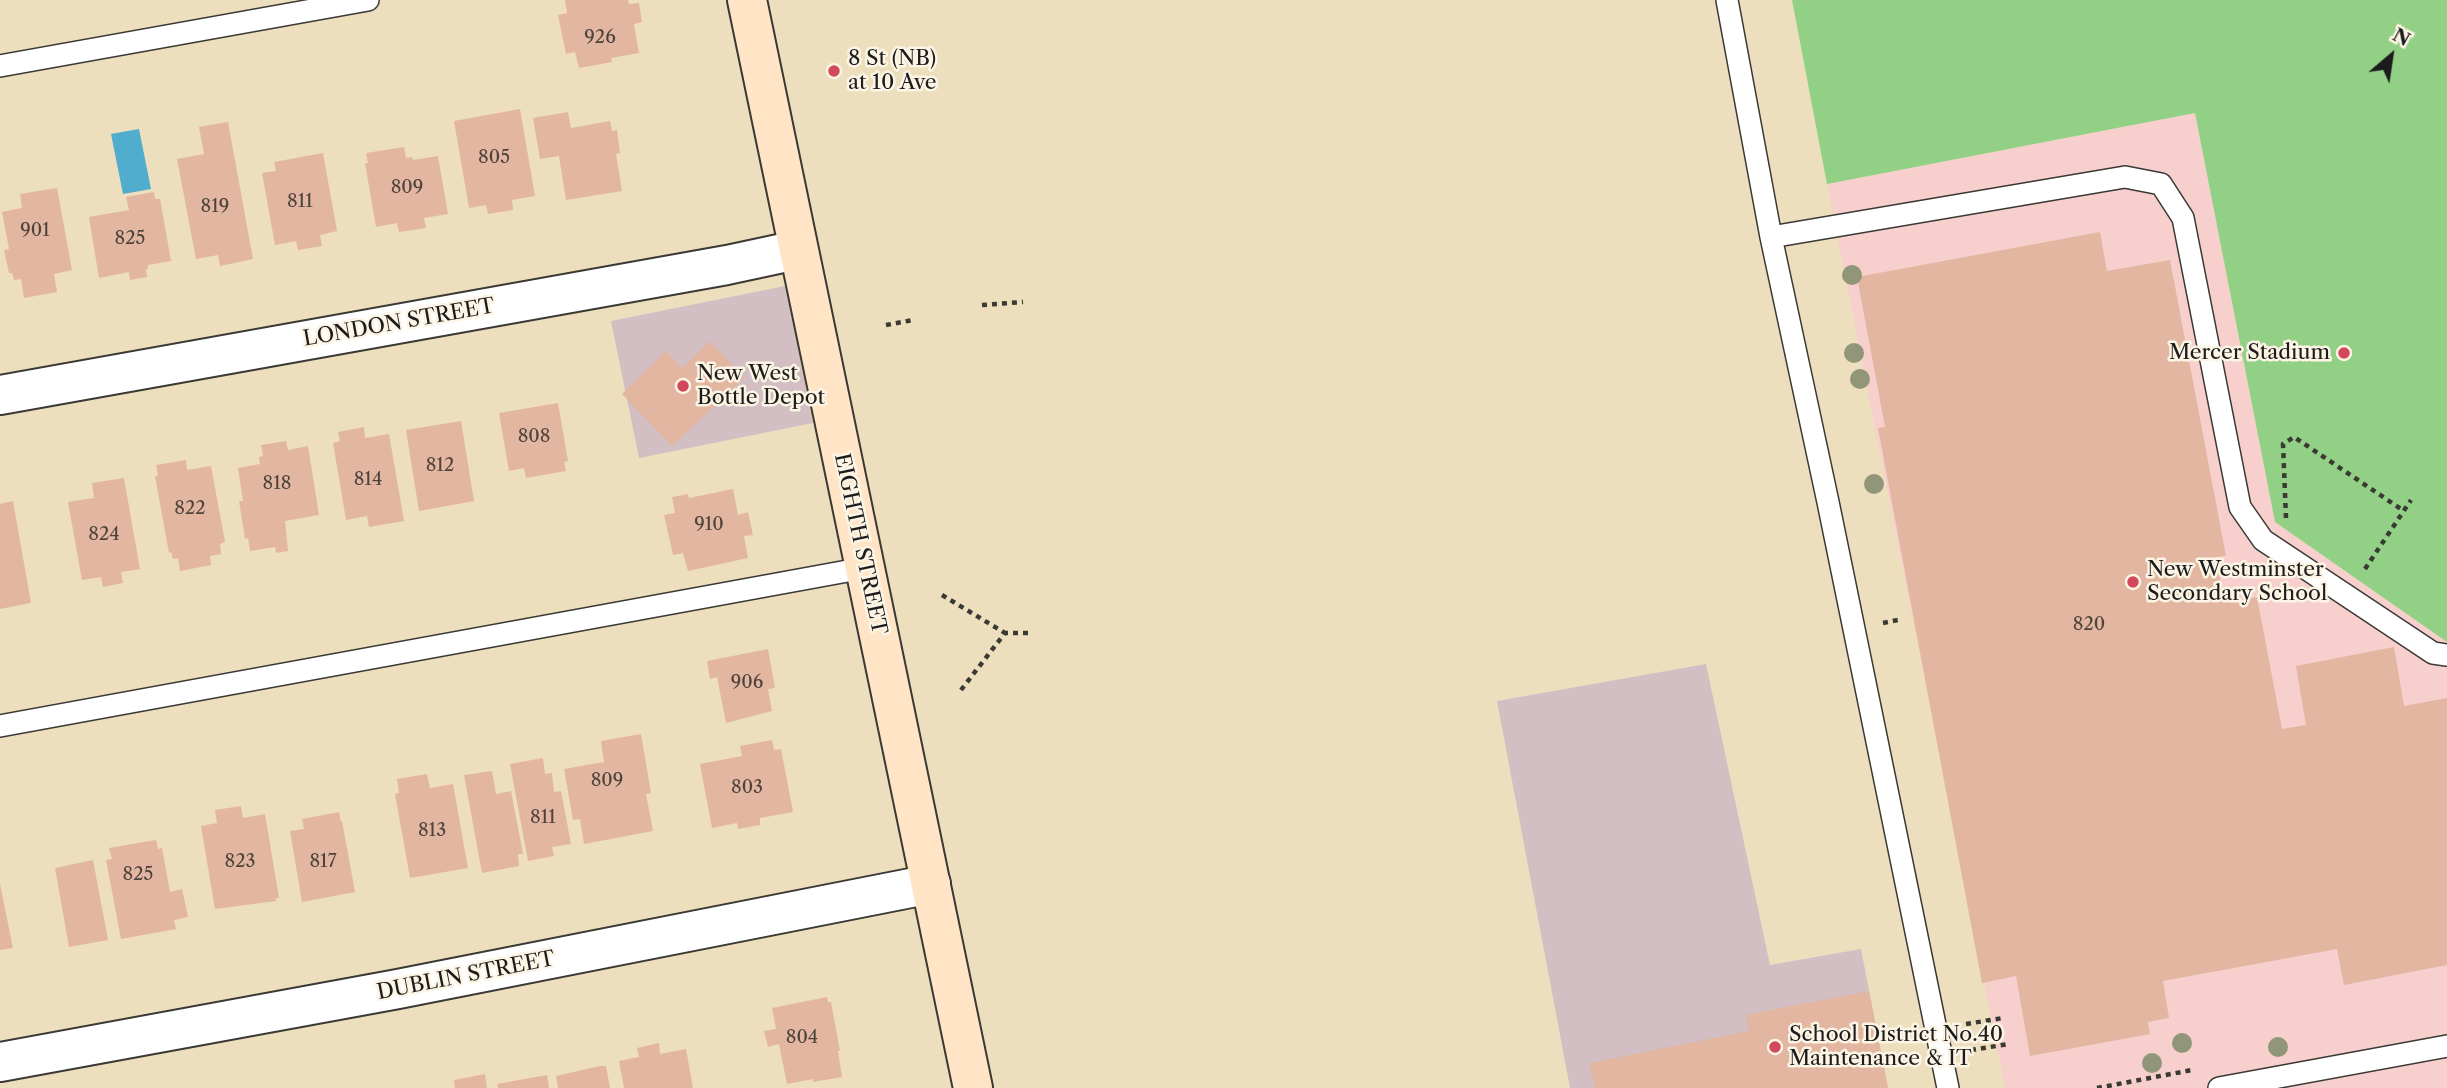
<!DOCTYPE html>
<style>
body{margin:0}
#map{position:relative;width:2447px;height:1088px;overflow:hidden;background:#eddfbd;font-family:"Libre Caslon Text",serif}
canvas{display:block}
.north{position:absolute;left:2356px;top:21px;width:70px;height:70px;-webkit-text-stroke:5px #fcf5e5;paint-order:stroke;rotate:29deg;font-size:19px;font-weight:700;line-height:28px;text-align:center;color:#1c1c1c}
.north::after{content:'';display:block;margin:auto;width:24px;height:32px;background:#1c1c1c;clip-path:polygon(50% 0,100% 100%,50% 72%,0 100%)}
</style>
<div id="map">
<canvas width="2447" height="1088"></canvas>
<div class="north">N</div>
</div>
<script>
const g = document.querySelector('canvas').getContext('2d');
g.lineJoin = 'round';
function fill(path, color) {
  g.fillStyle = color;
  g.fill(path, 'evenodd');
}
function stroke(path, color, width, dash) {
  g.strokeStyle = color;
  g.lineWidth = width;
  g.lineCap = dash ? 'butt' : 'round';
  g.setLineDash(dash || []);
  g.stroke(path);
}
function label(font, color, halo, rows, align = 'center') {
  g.font = font + ' "Libre Caslon Text",serif';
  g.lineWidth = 5;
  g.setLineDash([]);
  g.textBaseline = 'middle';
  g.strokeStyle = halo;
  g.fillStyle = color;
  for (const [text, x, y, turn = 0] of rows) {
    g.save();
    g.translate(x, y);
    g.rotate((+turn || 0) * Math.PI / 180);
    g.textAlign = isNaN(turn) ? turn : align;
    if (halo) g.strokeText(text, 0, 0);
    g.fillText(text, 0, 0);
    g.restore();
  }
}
const built = new Path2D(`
 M 2195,113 L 2275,522 L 2447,642 L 2447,1088 L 2005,1088 L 1827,184 Z`);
const industrial = new Path2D(`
 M 785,286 L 813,423 L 639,458 L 611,321 Z
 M 1706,664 L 1770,965 L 1861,949 L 1888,1088 L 1570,1088 L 1497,701 Z`);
const green = new Path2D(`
 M 1792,0 L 2447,0 L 2447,642 L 2275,522 L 2195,113 L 1827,184 Z`);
const water = new Path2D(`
 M 139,129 L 151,189 L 123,194 L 111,134 Z`);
const building = new Path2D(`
 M 565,0 L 628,0 L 629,4 L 639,3 L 642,22 L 634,24 L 639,53 L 611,58 L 612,62 L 579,68 L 575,52 L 566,54 L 558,15 L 567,13 Z
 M 520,109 L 535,196 L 512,200 L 513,210 L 488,214 L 486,205 L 469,208 L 454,121 Z
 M 568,112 L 571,128 L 610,121 L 612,131 L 617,130 L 620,153 L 616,154 L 622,191 L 566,200 L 559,156 L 540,159 L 533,118 Z
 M 228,122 L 253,259 L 220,266 L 218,255 L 196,259 L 177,159 L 204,154 L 199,127 Z
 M 404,147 L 406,158 L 412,157 L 413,160 L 438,156 L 448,214 L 424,218 L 426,228 L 399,232 L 397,223 L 376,227 L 365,163 L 368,163 L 366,153 Z
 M 323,153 L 337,231 L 320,235 L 322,246 L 298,250 L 296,241 L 275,245 L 262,173 L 276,171 L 274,162 Z
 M 57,188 L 72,270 L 54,274 L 57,292 L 24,298 L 21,279 L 14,280 L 12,273 L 9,273 L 4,250 L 9,249 L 2,212 L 22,208 L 20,194 Z
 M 154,192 L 155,199 L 160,199 L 171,261 L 148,265 L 148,269 L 146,269 L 147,277 L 130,280 L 129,272 L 99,278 L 89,217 L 129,210 L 126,197 Z
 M 2100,232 L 2107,271 L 2170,260 L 2226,556 L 2216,557 L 2225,603 L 2257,597 L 2282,729 L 2306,725 L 2296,666 L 2394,647 L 2404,706 L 2447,698 L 2447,965 L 2344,985 L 2337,949 L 2163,981 L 2169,1018 L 2148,1022 L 2150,1034 L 2030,1056 L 2016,976 L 1982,983 L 1878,428 L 1885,427 L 1857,277 Z
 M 710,341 L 744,378 L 672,446 L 622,394 L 666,351 L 682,368 Z
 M 558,403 L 568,461 L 564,462 L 566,471 L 526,478 L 524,468 L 509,471 L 499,413 Z
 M 461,421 L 474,501 L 419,511 L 406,430 Z
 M 364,427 L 365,438 L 389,434 L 404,521 L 369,527 L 367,516 L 346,520 L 333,443 L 340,441 L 338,432 Z
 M 286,441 L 288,450 L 308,446 L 319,515 L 285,521 L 288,551 L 276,553 L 275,547 L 250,551 L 248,538 L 245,539 L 239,501 L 243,501 L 238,468 L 260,464 L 259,457 L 263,456 L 261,445 Z
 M 186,460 L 187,470 L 211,466 L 225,542 L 220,544 L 221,554 L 210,556 L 211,565 L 180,571 L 178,558 L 173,559 L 171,552 L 169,553 L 155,476 L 158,476 L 156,465 Z
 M 124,478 L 140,569 L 121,572 L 123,583 L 103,587 L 101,577 L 82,580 L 68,502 L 94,498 L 92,483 Z
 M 733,489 L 738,515 L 748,512 L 753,535 L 744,536 L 748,558 L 688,571 L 683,553 L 673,555 L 664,515 L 675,513 L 672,497 L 688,494 L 689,498 Z
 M 13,501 L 31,603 L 0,609 L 0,504 Z
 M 768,649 L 775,688 L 768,689 L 772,711 L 726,723 L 717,677 L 710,679 L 707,661 Z
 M 641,734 L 651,793 L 646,794 L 653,831 L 584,844 L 580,819 L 573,820 L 564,769 L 604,762 L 601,741 Z
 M 772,740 L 774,750 L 781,749 L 793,812 L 760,818 L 760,825 L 738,829 L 737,823 L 712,828 L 700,764 L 742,756 L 740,746 Z
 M 543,758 L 545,774 L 552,773 L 554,792 L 561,791 L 571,844 L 552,847 L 554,856 L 528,861 L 510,764 Z
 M 492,771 L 496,794 L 511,791 L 523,854 L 518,854 L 519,866 L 482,873 L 464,775 Z
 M 427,774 L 430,788 L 453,784 L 468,868 L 410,878 L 395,794 L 399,793 L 397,779 Z
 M 241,806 L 243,818 L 265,814 L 279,898 L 276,898 L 276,901 L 215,909 L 201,826 L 217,823 L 215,810 Z
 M 339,812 L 341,822 L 342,821 L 355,892 L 302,902 L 290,831 L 304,829 L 302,819 Z
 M 156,840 L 158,849 L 162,848 L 170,892 L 182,889 L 188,917 L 174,920 L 176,929 L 121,939 L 106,860 L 112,859 L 109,848 Z
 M 93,860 L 108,940 L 69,947 L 55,868 Z
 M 0,884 L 13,948 L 0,950 Z
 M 1869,991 L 1888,1088 L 1595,1088 L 1590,1063 L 1749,1031 L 1746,1015 Z
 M 827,997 L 828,1002 L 831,1002 L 840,1051 L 838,1051 L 842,1077 L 813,1082 L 813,1079 L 787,1084 L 779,1044 L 768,1047 L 764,1031 L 776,1029 L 772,1008 Z
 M 659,1043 L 660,1054 L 686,1049 L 693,1088 L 624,1088 L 619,1061 L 639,1057 L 637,1048 Z
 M 600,1066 L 606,1066 L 610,1088 L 558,1088 L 556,1076 Z
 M 485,1074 L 487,1088 L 455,1088 L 454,1080 Z
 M 547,1075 L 549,1088 L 498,1088 L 497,1084 Z`);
const path = new Path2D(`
 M 982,305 L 1023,302
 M 886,325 L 913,320
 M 2286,518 L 2283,444 L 2294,437 L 2404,511
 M 2365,569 L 2411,500
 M 942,595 L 1005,633
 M 1883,623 L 1898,620
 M 961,690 L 1005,633 L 1033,633
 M 1966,1024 L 2003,1018
 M 1971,1050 L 2009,1044
 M 2097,1088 L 2192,1070`);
const lane = new Path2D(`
 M 1727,0 L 1771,237 L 1828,502 L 1948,1088
 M 0,66 L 368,0
 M 1771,237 L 2125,177 L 2161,184 L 2183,218 L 2240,507 L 2263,540 L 2433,653 L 2447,655
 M 0,726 L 864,568
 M 2219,1088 L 2447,1046`);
const street = new Path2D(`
 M 0,395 L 727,265 L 797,250
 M 0,1062 L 398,989 L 931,884`);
const secondary = new Path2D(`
 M 747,0 L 973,1088`);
const trees = [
 [1852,275],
 [1854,353],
 [1860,379],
 [1874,484],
 [2182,1043],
 [2278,1047],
 [2152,1063]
];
const markers = [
 [834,71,7,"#d1495b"],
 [2344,353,7,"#d1495b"],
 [683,386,7,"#d1495b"],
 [2133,582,7,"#d1495b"],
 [1775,1047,7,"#d1495b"]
];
const numberNames = [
 ["926",600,38],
 ["805",494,158],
 ["809",407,188],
 ["811",300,202],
 ["819",215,207],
 ["901",35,231],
 ["825",130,239],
 ["808",534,437],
 ["812",440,466],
 ["814",368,480],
 ["818",277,484],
 ["822",190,509],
 ["910",709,525],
 ["824",104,535],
 ["820",2089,625],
 ["906",747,683],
 ["809",607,781],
 ["803",747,788],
 ["811",543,818],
 ["813",432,831],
 ["823",240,862],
 ["817",323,862],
 ["825",138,875],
 ["804",802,1038]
];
const poiNames = [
 ["8 St (NB)",848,59],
 ["at 10 Ave",848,83],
 ["Mercer Stadium",2330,353,"right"],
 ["New West",697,374],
 ["Bottle Depot",697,398],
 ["New Westminster",2147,570],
 ["Secondary School",2147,594],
 ["School District No.40",1789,1035],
 ["Maintenance & IT",1789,1059]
];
const streetNames = [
 ["LONDON STREET",399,323,-10],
 ["EIGHTH STREET",860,544,78],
 ["DUBLIN STREET",466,976,-11]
];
fill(built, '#f7d0cd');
fill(industrial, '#d2bec3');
fill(green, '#92d085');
fill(water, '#50adce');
fill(building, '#e2b6a0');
stroke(lane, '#3b3934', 24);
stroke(street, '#3b3934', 42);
stroke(secondary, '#3b3934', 42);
stroke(path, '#3b3934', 4.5, [5, 5]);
stroke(lane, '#fff', 21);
stroke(street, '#fff', 38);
stroke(secondary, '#ffe4c6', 38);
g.fillStyle = '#919679';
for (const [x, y] of trees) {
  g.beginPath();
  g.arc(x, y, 10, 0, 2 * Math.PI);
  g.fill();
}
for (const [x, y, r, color] of markers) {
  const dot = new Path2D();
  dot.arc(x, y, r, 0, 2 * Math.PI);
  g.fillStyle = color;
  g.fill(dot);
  stroke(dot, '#fcf5e5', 2.5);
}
label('18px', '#4e423d', null, numberNames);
label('21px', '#1c1c1c', '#fcf5e5', poiNames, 'left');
label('21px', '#1c1c1c', '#fcf5e5', streetNames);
</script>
